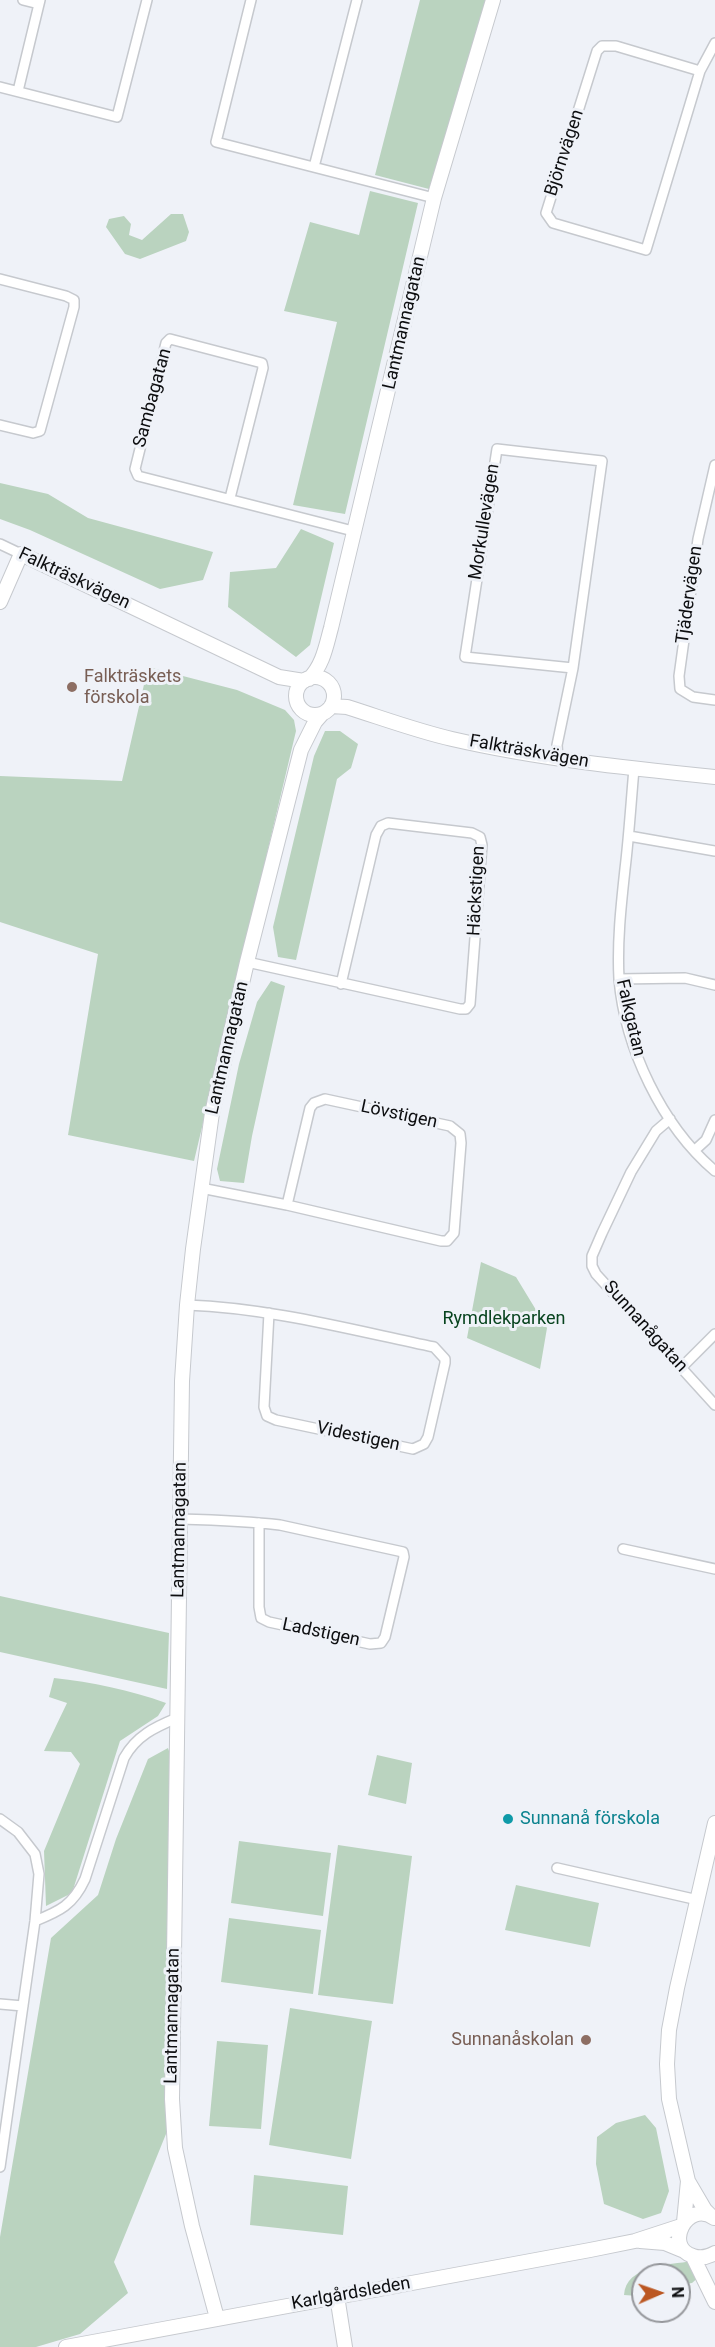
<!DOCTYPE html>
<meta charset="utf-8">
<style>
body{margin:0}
#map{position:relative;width:715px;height:2347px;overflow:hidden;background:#eff2f8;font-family:Roboto,sans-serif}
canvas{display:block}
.north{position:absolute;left:631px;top:2263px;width:60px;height:60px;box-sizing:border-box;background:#eff2f8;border:2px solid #95979b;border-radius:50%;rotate:88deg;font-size:16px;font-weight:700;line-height:24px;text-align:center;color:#0d0e10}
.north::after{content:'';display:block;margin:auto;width:21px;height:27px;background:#bb5722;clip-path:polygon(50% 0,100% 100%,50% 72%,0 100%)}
</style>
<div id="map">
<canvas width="715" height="2347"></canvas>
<div class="north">N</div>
</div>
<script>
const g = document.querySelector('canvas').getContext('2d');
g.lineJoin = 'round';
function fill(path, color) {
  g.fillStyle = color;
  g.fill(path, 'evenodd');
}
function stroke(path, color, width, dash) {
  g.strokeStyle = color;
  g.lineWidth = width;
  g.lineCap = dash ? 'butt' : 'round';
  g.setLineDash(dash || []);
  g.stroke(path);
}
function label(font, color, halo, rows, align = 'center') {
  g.font = font + ' Roboto,sans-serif';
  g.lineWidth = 6;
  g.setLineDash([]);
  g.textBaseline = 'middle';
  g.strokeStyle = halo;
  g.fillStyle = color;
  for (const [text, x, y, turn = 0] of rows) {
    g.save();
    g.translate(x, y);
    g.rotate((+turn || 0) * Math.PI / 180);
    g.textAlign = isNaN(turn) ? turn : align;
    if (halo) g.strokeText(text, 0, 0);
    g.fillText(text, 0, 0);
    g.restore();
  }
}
const green = new Path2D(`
 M 420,0 L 486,0 L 429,189 L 375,175 Z
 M 370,191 L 418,203 L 345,514 L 293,505 L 337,322 L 284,311 L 310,222 L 359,235 Z
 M 171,214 L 183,214 L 189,232 L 186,241 L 140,259 L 125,254 L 106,227 L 109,219 L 124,216 L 131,224 L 129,235 L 142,240 Z
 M 0,483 L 48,494 L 88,518 L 213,552 L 203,580 L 160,589 L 30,530 L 0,519 Z
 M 301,529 L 334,543 L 310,645 L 296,657 L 228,607 L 230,572 L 276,568 Z
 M 148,667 L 237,690 L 285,710 L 294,720 L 296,731 L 194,1161 L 68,1135 L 98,954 L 0,922 L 0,776 L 122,781 Z
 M 325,731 L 340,731 L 358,744 L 351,768 L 337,779 L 296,960 L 278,957 L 273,927 L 314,756 Z
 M 271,981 L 285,986 L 252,1136 L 244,1183 L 220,1181 L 217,1169 L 239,1064 L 257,1002 Z
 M 481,1262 L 516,1277 L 547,1328 L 540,1369 L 467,1338 Z
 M 0,1596 L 169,1633 L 167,1689 L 0,1652 Z
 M 54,1678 C 92,1682 130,1690 166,1703 L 158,1716 L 120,1741 L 72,1893 L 46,1906 L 44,1851 L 80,1764 L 71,1752 L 44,1751 L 67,1703 L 49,1697 Z
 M 168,1748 L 172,1760 L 166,2134 L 114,2262 L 128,2293 L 80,2334 L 36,2347 L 0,2347 L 0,2237 L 51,1938 L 98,1895 L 116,1839 L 148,1759 Z
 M 377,1755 L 412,1763 L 406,1804 L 368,1795 Z
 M 239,1841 L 331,1853 L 323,1916 L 231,1903 Z
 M 338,1845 L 412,1856 L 393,2004 L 318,1995 Z
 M 516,1885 L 599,1903 L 590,1947 L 505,1930 Z
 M 229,1918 L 321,1930 L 313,1994 L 221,1982 Z
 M 290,2008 L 372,2021 L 351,2159 L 269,2145 Z
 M 217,2041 L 268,2045 L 261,2129 L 209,2126 Z
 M 645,2115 L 656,2128 L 669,2191 L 661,2213 L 643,2219 L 604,2204 L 596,2164 L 597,2137 L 616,2123 Z
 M 254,2175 L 348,2186 L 343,2235 L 250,2225 Z
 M 692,2261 L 700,2276 L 692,2283 L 679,2285 L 679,2275 L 643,2275 L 643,2293 L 638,2296 L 624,2295 C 626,2265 669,2265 692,2261 Z`);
const street = new Path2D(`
 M 23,0 L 39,4
 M 251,0 L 216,142 L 434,198
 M 700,71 L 616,46 L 602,46 L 597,51 L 546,213 L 553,223 L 646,250 L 700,71 L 715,43
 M 0,87 L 117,117 L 147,0
 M 18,91 L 40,0
 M 314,167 L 357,0
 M 0,279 L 66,296 L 74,300 L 74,307 L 40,431 L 33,433 L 0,425
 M 715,465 L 698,539 L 679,676 L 680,689 L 693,697 L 715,700
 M 230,498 L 263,368 L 262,363 L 170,339 L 166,343 L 135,469 L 138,476 L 353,531
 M 0,544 L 21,554
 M 558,759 L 557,745 L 573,668 L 602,461 L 497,449 L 465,657 L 573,668
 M 634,769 C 631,802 629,836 625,869 C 621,906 617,942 619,979 C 625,1048 662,1126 715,1171
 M 629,836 L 715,851
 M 247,962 L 460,1009 L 466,1009 L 470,1004 L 482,845 L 480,837 L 472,833 L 388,823 L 381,826 L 376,835 L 341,984
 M 619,979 L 685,978 L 715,985
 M 670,1119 L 656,1131 L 631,1172 L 602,1233 L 592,1256 L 592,1266 L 596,1274 L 715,1405
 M 695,1150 L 706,1140 L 715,1120
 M 201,1188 L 287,1205 L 441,1241 L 447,1241 L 454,1233 L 461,1143 L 460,1134 L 450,1126 L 325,1099 L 314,1103 L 310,1108 L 287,1205
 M 187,1305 C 271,1308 352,1330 434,1347 L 445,1359 L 445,1363 L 428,1437 L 424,1444 L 413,1449 L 276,1420 L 267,1416 L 264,1407 L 269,1313
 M 682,1367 L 715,1334
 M 180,1519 C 214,1520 247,1521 280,1525 L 403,1552 L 404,1557 L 385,1637 L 381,1643 L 370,1644 L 269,1622 L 261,1618 L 259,1607 L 259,1523
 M 623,1549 L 715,1569
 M 0,1819 L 18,1832 L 35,1854 L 39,1874 L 35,1921 L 0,2167
 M 557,1868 L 698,1900
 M 35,1921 C 60,1911 73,1905 85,1879 L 124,1758 C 136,1736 155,1727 177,1718
 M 0,2004 L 23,2006`);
const secondary = new Path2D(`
 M 0,602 L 21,554 L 279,677 L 304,681
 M296 696a19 19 0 1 1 38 0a19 19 0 1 1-38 0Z
 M 309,679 C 323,665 326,646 331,628 L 434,198 L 493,0
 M 331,706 L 347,707 C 382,718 417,731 452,739 C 539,759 627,768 715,777
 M 711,2216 L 705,2210 L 688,2181 L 669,2099 L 667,2064 L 669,2030 L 677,1988 L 715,1823
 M 714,2218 C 687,2199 663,2247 693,2256 C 701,2259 708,2257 715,2253
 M 684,2222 L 688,2181
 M 640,2241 L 665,2243 L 682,2250
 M 693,2257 L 715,2302
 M 337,2296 L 345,2347
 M 217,2318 L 192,2226 L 175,2148 L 172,2099 L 182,1381 L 187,1305 L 193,1249 L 212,1113 L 247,962 L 301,750 L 315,722 L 322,714
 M 66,2347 L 590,2250 L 635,2241 L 681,2226`);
const markers = [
 [72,687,6,"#8d6e63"],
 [508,1819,6,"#0f9aa8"],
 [586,2040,6,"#8d6e63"]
];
const streetNames = [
 ["Björnvägen",565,153,-72],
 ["Lantmannagatan",405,323,-77],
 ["Sambagatan",153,398,-75],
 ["Morkullevägen",485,522,-81],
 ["Falkträskvägen",74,579,25],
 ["Tjädervägen",690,595,-82],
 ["Falkträskvägen",529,752,10],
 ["Häckstigen",477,891,-87],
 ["Falkgatan",630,1018,77],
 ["Lantmannagatan",228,1048,-77],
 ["Lövstigen",399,1115,12],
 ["Sunnanågatan",645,1327,48],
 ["Videstigen",358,1437,12],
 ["Lantmannagatan",180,1530,-89],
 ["Ladstigen",321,1633,12],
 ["Lantmannagatan",173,2016,-89],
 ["Karlgårdsleden",351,2294,-10]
];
const educationNames = [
 ["Falkträskets",84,677],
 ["förskola",84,698],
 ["Sunnanåskolan",574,2040,"right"]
];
const parkNames = [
 ["Rymdlekparken",504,1319]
];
const cultureNames = [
 ["Sunnanå förskola",520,1819]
];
fill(green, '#bad3bf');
stroke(street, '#c6c9ce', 12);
stroke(secondary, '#c6c9ce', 16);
stroke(street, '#fff', 9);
stroke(secondary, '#fff', 14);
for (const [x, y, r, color] of markers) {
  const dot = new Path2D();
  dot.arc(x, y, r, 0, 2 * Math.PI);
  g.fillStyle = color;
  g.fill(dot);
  stroke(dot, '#eff2f8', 2);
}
label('18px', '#0d0e10', '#eff2f8', streetNames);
label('18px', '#785e54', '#eff2f8', educationNames, 'left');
label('18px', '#08441f', '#eff2f8', parkNames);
label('18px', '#0d838f', '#eff2f8', cultureNames, 'left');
</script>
